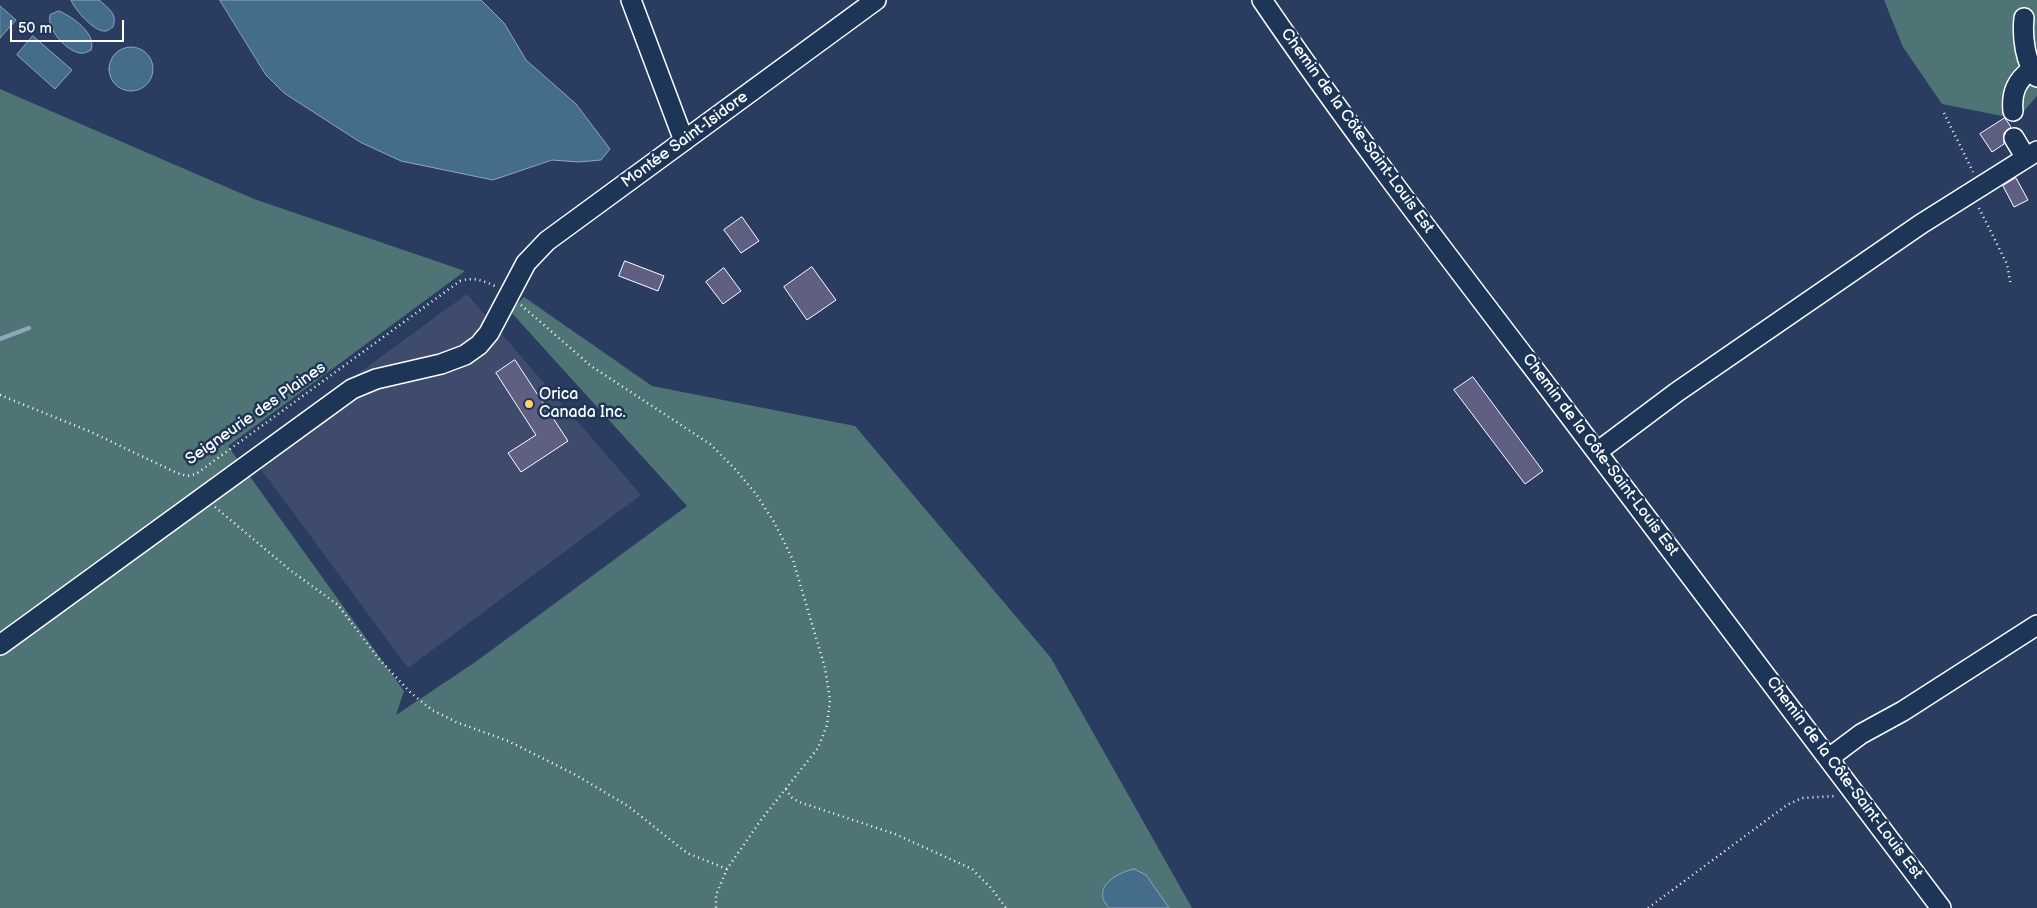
<!DOCTYPE html>
<meta charset="utf-8">
<style>
body{margin:0}
#map{position:relative;width:2037px;height:908px;overflow:hidden;background:#2a3d60;font-family:"Balsamiq Sans",sans-serif}
canvas{display:block}
.scale{position:absolute;left:10px;top:20px;width:114px;height:22px;box-sizing:border-box;border:2px solid #fff;border-top:0;padding-left:6px;font-size:15px;line-height:18px;white-space:nowrap;color:#fff;-webkit-text-stroke:4px #1d3557;paint-order:stroke}
</style>
<div id="map">
<canvas width="2037" height="908"></canvas>
<div class="scale">50 m</div>
</div>
<script>
const g = document.querySelector('canvas').getContext('2d');
g.lineJoin = 'round';
function fill(path, color) {
  g.fillStyle = color;
  g.fill(path, 'evenodd');
}
function stroke(path, color, width, dash) {
  g.strokeStyle = color;
  g.lineWidth = width;
  g.lineCap = dash ? 'butt' : 'round';
  g.setLineDash(dash || []);
  g.stroke(path);
}
function label(font, color, halo, rows, align = 'center') {
  g.font = font + ' "Balsamiq Sans",sans-serif';
  g.lineWidth = 5;
  g.setLineDash([]);
  g.textBaseline = 'middle';
  g.strokeStyle = halo;
  g.fillStyle = color;
  for (const [text, x, y, turn = 0] of rows) {
    g.save();
    g.translate(x, y);
    g.rotate((+turn || 0) * Math.PI / 180);
    g.textAlign = isNaN(turn) ? turn : align;
    if (halo) g.strokeText(text, 0, 0);
    g.fillText(text, 0, 0);
    g.restore();
  }
}
const built = new Path2D(`
 M 467,294 L 641,495 L 408,668 L 249,453 Z`);
const green = new Path2D(`
 M 1884,0 L 2037,0 L 2037,96 L 2017,119 L 1942,104 L 1903,47 Z
 M 0,89 L 254,199 L 465,271 L 228,446 L 404,691 L 396,715 L 474,663 L 687,506 L 510,311 L 524,297 L 652,386 L 855,426 L 1051,658 L 1192,908 L 1169,908 L 1146,875 L 1102,892 L 1103,899 L 1109,908 L 0,908 Z`);
const water = new Path2D(`
 M 71,0 L 99,0 C 108,8 118,14 113,27 C 111,28 109,30 106,31 C 95,33 74,9 71,0 Z
 M 220,0 L 481,0 L 504,23 L 526,60 L 576,104 L 610,149 L 601,160 L 579,162 L 552,160 L 493,180 L 401,161 L 360,142 L 284,93 L 266,75 Z
 M 0,6 L 16,20 L 0,38 Z
 M 59,11 C 73,17 97,34 91,50 C 87,52 84,54 79,53 C 66,50 46,29 50,15 Z
 M 33,36 L 72,70 L 55,89 L 17,55 Z
 M109 69a22 22 0 1 1 44 0a22 22 0 1 1-44 0Z
 M 1134,869 L 1146,875 L 1169,908 L 1109,908 C 1107,905 1103,901 1103,897 C 1099,882 1123,871 1134,869 Z`);
const stream = new Path2D(`
 M 0,339 L 29,328`);
const building = new Path2D(`
 M 2005,118 L 2011,127 L 2004,133 L 2004,144 L 1992,152 L 1980,134 Z
 M 2016,178 L 2028,200 L 2014,207 L 2003,186 Z
 M 742,217 L 759,241 L 741,253 L 724,230 Z
 M 625,261 L 664,276 L 658,291 L 619,276 Z
 M 812,267 L 836,300 L 807,320 L 784,287 Z
 M 724,268 L 741,291 L 723,304 L 706,282 Z
 M 515,360 L 568,441 L 521,472 L 508,453 L 536,435 L 496,373 Z
 M 1473,377 L 1543,471 L 1525,484 L 1454,390 Z`);
const path = new Path2D(`
 M 1944,113 L 1973,172
 M 1979,208 L 2007,264 L 2011,286
 M 521,305 L 591,366 L 710,444 L 736,470 L 756,494 L 774,522 L 793,560 L 825,668 L 830,700 L 827,725 L 818,748 L 761,820 L 727,869 L 716,895 L 716,908
 M 0,395 L 91,432 L 177,473 L 187,476 L 196,474 L 460,281 C 473,277 482,280 495,286
 M 215,507 L 290,570 L 338,605 L 378,658 L 411,693 L 432,710 L 456,722 L 508,741 L 574,774 L 628,806 L 687,853 L 727,869
 M 786,789 L 791,797 L 799,802 L 895,834 L 972,869 L 992,889 L 1006,908
 M 1648,908 L 1787,805 L 1802,798 L 1837,796`);
const minor = new Path2D(`
 M 631,0 L 684,141
 M 1262,0 C 1354,135 1454,264 1553,394 C 1683,565 1813,736 1941,908
 M 2024,18 C 2022,37 2025,62 2037,77
 M 2013,111 C 2011,92 2017,80 2032,69
 M 2014,138 L 2026,158
 M 1597,452 L 1677,392 L 1921,224 L 2037,151
 M 0,645 L 352,389 L 376,379 L 441,364 L 465,355 L 479,345 L 489,333 L 526,263 L 547,241 L 876,0
 M 1829,758 L 1861,734 L 1903,711 L 2037,625`);
const markers = [
 [529,404,5,"#ffd166"]
];
const streetNames = [
 ["Chemin de la Côte-Saint-Louis Est",1357,131,54],
 ["Montée Saint-Isidore",685,140,-36],
 ["Seigneurie des Plaines",256,414,-35],
 ["Chemin de la Côte-Saint-Louis Est",1600,455,53],
 ["Chemin de la Côte-Saint-Louis Est",1844,778,53]
];
const poiNames = [
 ["Orica",539,395],
 ["Canada Inc.",539,413]
];
fill(built, '#3e4b6d');
fill(green, '#4f7476');
fill(water, '#446d8b');
stroke(water, '#8fa7b9', 1);
stroke(stream, '#8fa7b9', 4.5);
fill(building, '#5e5f83');
stroke(building, '#fff', 1);
stroke(minor, '#fff', 22);
stroke(path, '#fff', 2.5, [1, 4]);
stroke(minor, '#1d3557', 19);
for (const [x, y, r, color] of markers) {
  const dot = new Path2D();
  dot.arc(x, y, r, 0, 2 * Math.PI);
  g.fillStyle = color;
  g.fill(dot);
  stroke(dot, '#1d3557', 2);
}
label('16px', '#fff', '#1d3557', streetNames);
label('16px', '#fff', '#1d3557', poiNames, 'left');
</script>
